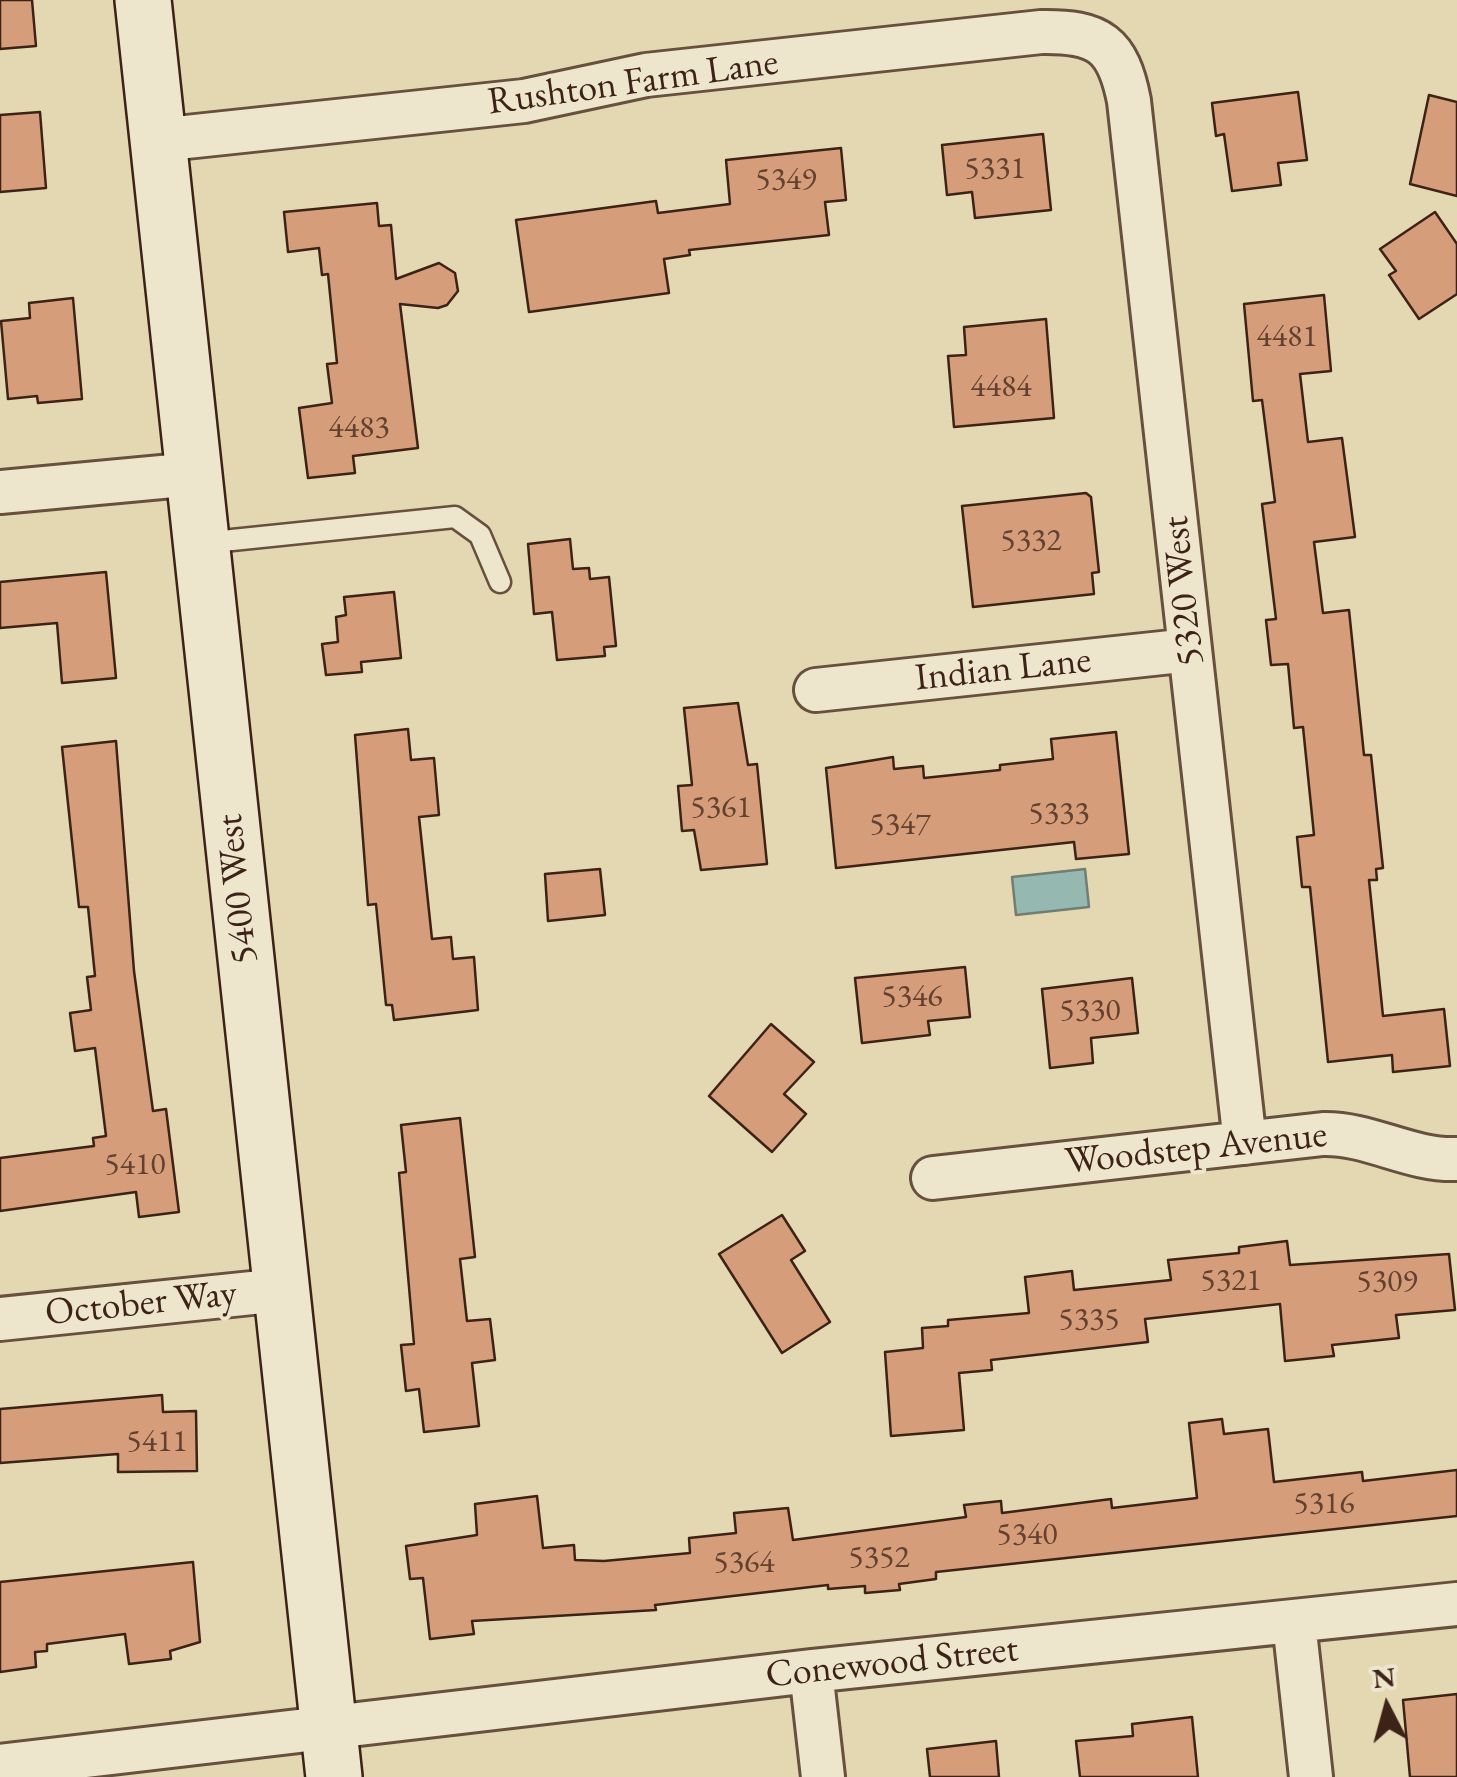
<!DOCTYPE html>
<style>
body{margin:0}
#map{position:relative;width:1457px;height:1777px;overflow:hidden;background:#e4d8b2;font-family:"EB Garamond",serif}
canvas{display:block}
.north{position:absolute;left:1337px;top:1657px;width:100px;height:100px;-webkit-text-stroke:8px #ede6cd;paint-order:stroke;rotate:354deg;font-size:28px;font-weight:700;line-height:40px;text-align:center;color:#3d2217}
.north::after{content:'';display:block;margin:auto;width:35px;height:45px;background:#3d2217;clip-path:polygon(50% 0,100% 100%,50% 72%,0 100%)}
</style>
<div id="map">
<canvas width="1457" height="1777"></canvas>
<div class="north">N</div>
</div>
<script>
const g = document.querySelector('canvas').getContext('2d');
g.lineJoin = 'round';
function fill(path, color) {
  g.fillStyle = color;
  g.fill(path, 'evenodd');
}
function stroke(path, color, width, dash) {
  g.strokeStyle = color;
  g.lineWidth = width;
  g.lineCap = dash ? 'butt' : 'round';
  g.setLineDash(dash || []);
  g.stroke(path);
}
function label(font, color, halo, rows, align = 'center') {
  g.font = font + ' "EB Garamond",serif';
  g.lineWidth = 8;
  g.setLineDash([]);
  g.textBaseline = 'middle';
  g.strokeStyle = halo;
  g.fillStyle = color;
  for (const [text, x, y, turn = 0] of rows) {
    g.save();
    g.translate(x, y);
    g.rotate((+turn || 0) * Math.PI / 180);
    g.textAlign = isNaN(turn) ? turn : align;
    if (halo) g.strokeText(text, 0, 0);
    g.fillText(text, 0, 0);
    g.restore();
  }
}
const water = new Path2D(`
 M 1085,869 L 1089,907 L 1016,915 L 1012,877 Z`);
const building = new Path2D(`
 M 0,0 L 32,0 L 36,46 L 0,49 Z
 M 1298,92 L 1307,160 L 1278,163 L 1281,185 L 1232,191 L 1224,134 L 1216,136 L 1212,103 Z
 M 1429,95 L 1457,102 L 1457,196 L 1410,184 Z
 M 40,112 L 46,188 L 0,192 L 0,115 Z
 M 1043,134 L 1051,210 L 975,218 L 972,192 L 947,195 L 942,145 Z
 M 841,148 L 846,200 L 825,202 L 829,235 L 689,250 L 690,255 L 664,259 L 669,293 L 529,312 L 516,220 L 656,201 L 658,213 L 730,204 L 726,160 Z
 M 377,203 L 379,226 L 391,225 L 396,279 L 439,263 L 455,273 L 458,291 L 447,305 L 438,308 L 400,304 L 418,448 L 353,456 L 355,473 L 308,478 L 299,408 L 332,403 L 327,364 L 337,363 L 328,274 L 322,275 L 319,248 L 288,252 L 284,212 Z
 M 1435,212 L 1457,244 L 1457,294 L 1419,319 L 1389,275 L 1396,271 L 1380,249 Z
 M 1324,295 L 1331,371 L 1300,374 L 1308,442 L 1342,438 L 1355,537 L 1314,542 L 1323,613 L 1349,610 L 1364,755 L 1371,755 L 1383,868 L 1376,869 L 1377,880 L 1369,880 L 1383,1016 L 1444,1009 L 1450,1066 L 1393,1072 L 1392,1055 L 1328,1062 L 1310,887 L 1302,887 L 1297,837 L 1314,835 L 1303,727 L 1294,728 L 1288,664 L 1271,665 L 1266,620 L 1276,619 L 1262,504 L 1275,502 L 1262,400 L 1253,401 L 1244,304 Z
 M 73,298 L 82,399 L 38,403 L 37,396 L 8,399 L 1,321 L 30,318 L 29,303 Z
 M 1046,319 L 1054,418 L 954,427 L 948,356 L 966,355 L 964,327 Z
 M 1086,493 L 1091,497 L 1099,572 L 1092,573 L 1094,594 L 973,607 L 962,506 Z
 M 570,539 L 573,569 L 589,568 L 590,579 L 609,577 L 616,646 L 604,647 L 605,656 L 557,660 L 552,612 L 534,614 L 528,544 Z
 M 106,572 L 116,678 L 62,683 L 57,623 L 0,628 L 0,582 Z
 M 394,592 L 401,658 L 361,662 L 362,672 L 326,675 L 322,644 L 338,642 L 336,617 L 346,615 L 344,597 Z
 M 738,703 L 748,765 L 757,764 L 767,864 L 701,870 L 694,830 L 682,831 L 678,786 L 692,785 L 684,708 Z
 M 408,729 L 411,760 L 434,758 L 439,815 L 419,817 L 432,939 L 451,937 L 453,959 L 474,957 L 478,1010 L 394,1020 L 392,1005 L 386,1005 L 376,904 L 368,905 L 355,735 Z
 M 1116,732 L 1129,854 L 1076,859 L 1074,842 L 836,868 L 826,768 L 893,757 L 894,769 L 923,766 L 924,778 L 1000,770 L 1000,765 L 1053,759 L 1051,739 Z
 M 116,741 L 134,971 L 153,1111 L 166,1109 L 179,1212 L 139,1217 L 136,1192 L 0,1211 L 0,1158 L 94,1146 L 93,1138 L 106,1136 L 95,1048 L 75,1051 L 70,1013 L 91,1010 L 87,977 L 95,976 L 88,907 L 79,907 L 62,747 Z
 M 600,869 L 605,915 L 548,921 L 545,874 Z
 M 965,967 L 970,1017 L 928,1021 L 930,1035 L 862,1043 L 855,978 Z
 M 1132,978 L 1138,1033 L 1091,1038 L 1093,1063 L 1050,1068 L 1042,989 Z
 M 771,1024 L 814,1062 L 784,1094 L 806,1114 L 772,1152 L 709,1096 Z
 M 460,1118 L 475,1257 L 460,1259 L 467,1321 L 490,1319 L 495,1360 L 472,1363 L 479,1426 L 424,1432 L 419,1389 L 406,1391 L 401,1345 L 414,1344 L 399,1173 L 406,1172 L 401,1125 Z
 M 782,1215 L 805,1251 L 791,1260 L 830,1322 L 782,1353 L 719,1254 Z
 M 1287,1241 L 1290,1265 L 1449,1254 L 1455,1310 L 1396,1315 L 1399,1338 L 1332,1345 L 1334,1356 L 1285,1361 L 1280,1304 L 1145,1319 L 1148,1342 L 991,1360 L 992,1370 L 959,1373 L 964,1430 L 891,1436 L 885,1352 L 923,1348 L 922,1328 L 948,1326 L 948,1320 L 1029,1313 L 1025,1277 L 1072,1271 L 1074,1290 L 1171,1280 L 1168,1260 L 1239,1253 L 1239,1247 Z
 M 162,1395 L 163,1412 L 196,1411 L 197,1471 L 118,1472 L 118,1454 L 0,1463 L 0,1409 Z
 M 1222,1419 L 1224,1434 L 1268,1429 L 1274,1482 L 1362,1472 L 1363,1481 L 1457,1470 L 1457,1516 L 936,1572 L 936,1579 L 899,1584 L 900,1590 L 865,1593 L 865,1586 L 828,1589 L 828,1585 L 655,1605 L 656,1610 L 472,1621 L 474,1634 L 430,1639 L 423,1578 L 410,1579 L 406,1546 L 477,1535 L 475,1504 L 537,1496 L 543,1548 L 574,1545 L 575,1560 L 604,1561 L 690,1553 L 689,1538 L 736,1533 L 734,1513 L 788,1508 L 793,1540 L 966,1517 L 964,1505 L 1001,1501 L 1002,1513 L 1111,1499 L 1112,1508 L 1197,1498 L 1189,1423 Z
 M 193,1562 L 200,1642 L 170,1651 L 171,1659 L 129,1664 L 125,1634 L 47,1644 L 47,1651 L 35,1652 L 36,1667 L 0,1672 L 0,1582 Z
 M 1457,1694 L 1457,1777 L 1410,1777 L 1403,1700 Z
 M 1192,1717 L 1198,1777 L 1080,1777 L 1076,1741 L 1133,1736 L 1132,1724 Z
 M 996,1741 L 999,1777 L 930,1777 L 927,1749 Z`);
const lane = new Path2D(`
 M 203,543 L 455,517 L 480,535 L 500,582`);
const street = new Path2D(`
 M 158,140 L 524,101 L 646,75 L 1041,32 C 1099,31 1118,44 1129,101 L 1245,1143
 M 0,492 L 194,474
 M 816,690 L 1190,650
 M 933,1178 L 1323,1134 C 1370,1133 1410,1161 1457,1159
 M 0,1319 L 281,1290
 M 1294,1622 L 1311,1777
 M 811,1671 L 823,1777
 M 0,1766 L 811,1671 L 1457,1604`);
const secondary = new Path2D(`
 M 143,0 L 334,1777`);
const numberNames = [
 ["5331",995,169],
 ["5349",786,180],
 ["4481",1287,337],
 ["4484",1001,387],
 ["4483",359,428],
 ["5332",1031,541],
 ["5361",721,808],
 ["5333",1059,814],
 ["5347",900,825],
 ["5346",912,997],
 ["5330",1090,1011],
 ["5410",135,1165],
 ["5321",1231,1281],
 ["5309",1387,1282],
 ["5335",1089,1320],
 ["5411",157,1442],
 ["5316",1324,1504],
 ["5340",1027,1535],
 ["5352",879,1558],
 ["5364",744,1563]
];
const streetNames = [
 ["Rushton Farm Lane",633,83,-8],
 ["5320 West",1184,591,-96],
 ["Indian Lane",1003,670,-6],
 ["5400 West",238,889,-96],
 ["Woodstep Avenue",1196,1149,-6],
 ["October Way",141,1304,-6],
 ["Conewood Street",892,1663,-6]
];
fill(water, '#95b9b0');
stroke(water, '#727d73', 2.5);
fill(building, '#d59d79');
stroke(building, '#3d2217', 2.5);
stroke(lane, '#67503e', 25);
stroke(street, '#67503e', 48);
stroke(secondary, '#3d2217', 60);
stroke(lane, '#ede6cd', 20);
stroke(street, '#ede6cd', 42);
stroke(secondary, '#ede6cd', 55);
label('32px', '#634130', null, numberNames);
label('38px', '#3d2217', '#ede6cd', streetNames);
</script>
